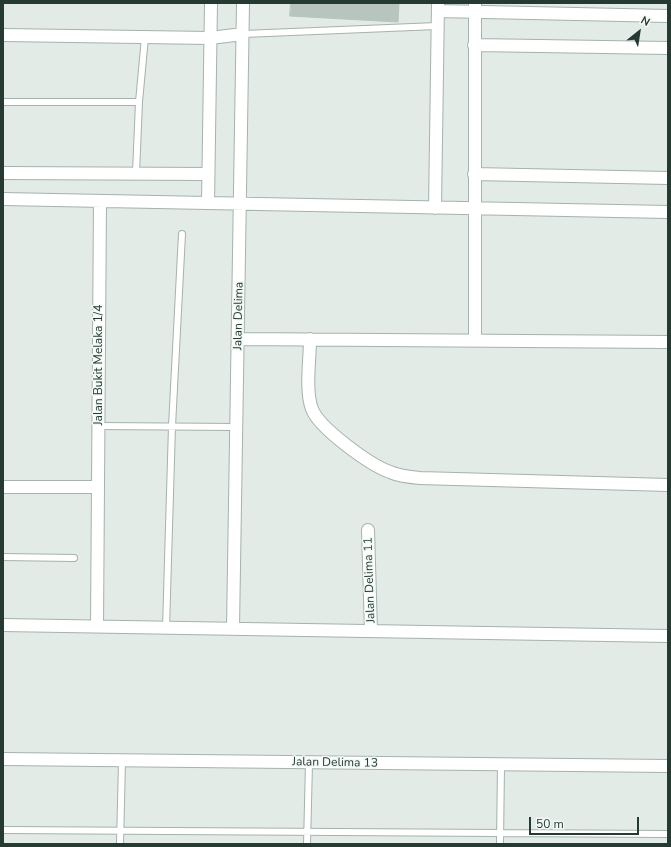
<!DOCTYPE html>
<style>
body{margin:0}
#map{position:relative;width:671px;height:847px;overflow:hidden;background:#e2ebe6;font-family:"Nunito Sans",sans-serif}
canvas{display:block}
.frame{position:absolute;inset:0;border:4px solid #243a33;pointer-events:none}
.north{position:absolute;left:619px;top:12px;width:40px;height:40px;-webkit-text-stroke:3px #f2f8f5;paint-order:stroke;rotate:30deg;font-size:11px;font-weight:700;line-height:16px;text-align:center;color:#243a33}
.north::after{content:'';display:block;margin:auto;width:14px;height:18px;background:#243a33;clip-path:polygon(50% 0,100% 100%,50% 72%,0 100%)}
.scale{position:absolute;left:529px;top:817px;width:110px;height:18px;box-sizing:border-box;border:2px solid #243a33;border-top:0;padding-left:5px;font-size:12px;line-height:14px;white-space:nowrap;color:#243a33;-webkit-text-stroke:3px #f2f8f5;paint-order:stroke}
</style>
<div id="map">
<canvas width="671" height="847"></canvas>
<div class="frame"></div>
<div class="north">N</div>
<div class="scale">50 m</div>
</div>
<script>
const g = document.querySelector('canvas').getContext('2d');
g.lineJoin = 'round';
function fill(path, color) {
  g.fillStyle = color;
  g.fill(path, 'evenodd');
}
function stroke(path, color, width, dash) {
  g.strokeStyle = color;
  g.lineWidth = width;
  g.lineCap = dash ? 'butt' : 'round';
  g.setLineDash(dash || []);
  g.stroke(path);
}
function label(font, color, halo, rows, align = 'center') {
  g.font = font + ' "Nunito Sans",sans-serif';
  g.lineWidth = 3;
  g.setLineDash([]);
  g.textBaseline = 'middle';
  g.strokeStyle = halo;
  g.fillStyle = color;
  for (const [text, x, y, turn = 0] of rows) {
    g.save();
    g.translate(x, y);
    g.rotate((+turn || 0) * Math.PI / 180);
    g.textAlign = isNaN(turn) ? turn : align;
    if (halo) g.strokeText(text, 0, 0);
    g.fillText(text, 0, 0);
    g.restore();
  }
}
const building = new Path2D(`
 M 291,3 L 399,3 L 398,22 L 290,16 Z`);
const service = new Path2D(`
 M 243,34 L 437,26
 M 3,102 L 139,102
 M 136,173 L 139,102 L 145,37
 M 98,426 L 237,427
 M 3,557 L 74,558
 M 166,628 L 172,426 L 182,234
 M 3,830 L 668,834
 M 120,844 L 122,761
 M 307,844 L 309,763
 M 500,844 L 501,765`);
const minor = new Path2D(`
 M 475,3 L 475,340
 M 438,11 L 668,16
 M 3,35 L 210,38 L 243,34
 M 474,45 L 668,48
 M 3,173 L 207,174
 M 474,174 L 668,178
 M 3,199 L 668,212
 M 208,203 L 211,3
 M 435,208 L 438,3
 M 238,339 L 668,342
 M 310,339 C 310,359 305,391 312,409 C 319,428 370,465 390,472 C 399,476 409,477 420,478 L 668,485
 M 3,487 L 98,487
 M 368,530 L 371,631
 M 3,625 L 668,636
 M 97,626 L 100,201
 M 233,628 L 243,3
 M 3,759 L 668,766`);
const streetNames = [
 ["Jalan Delima",239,316,-89],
 ["Jalan Bukit Melaka 1/4",99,365,-90],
 ["Jalan Delima 11",370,580,-92],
 ["Jalan Delima 13",335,763,1]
];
fill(building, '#b8c5bf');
stroke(building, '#b5c4bd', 1);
stroke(service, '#a5b2ad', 8);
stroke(minor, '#a5b2ad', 14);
stroke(service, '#fff', 6);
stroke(minor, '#fff', 12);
label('12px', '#243a33', '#f2f8f5', streetNames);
</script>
